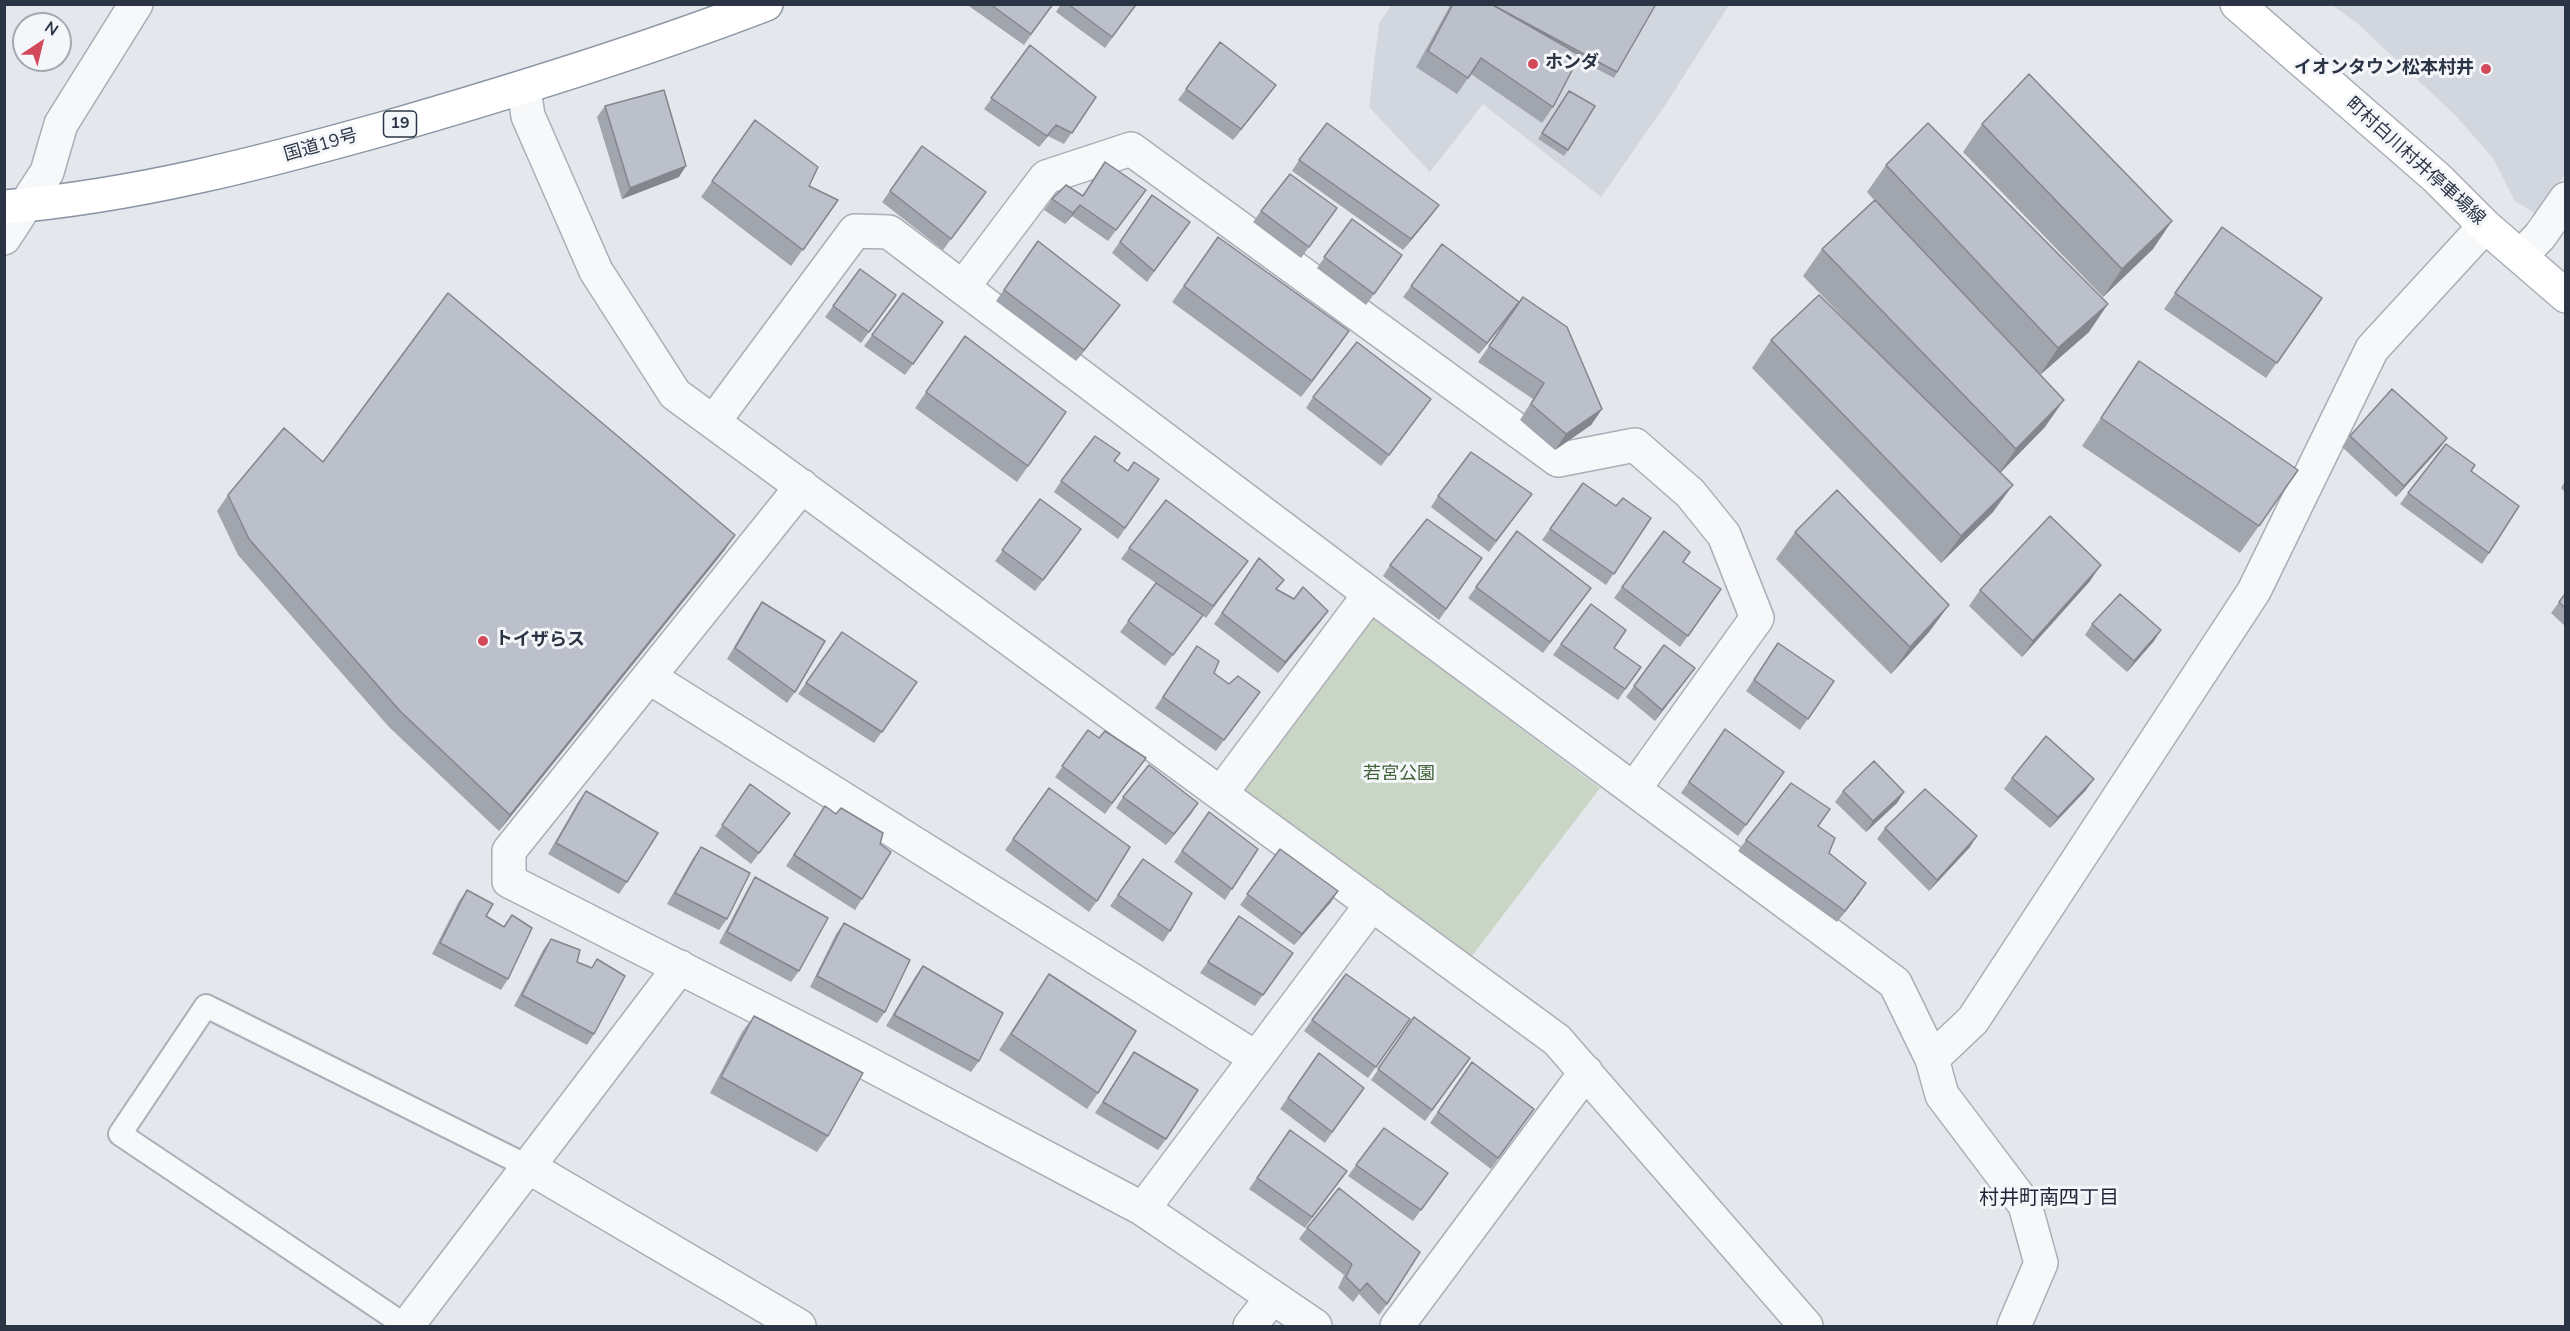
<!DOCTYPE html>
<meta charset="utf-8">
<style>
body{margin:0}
#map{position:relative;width:2570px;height:1331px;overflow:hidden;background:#e4e7ec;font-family:"Nunito Sans",sans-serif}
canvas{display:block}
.frame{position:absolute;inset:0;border:6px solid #2b3445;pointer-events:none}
.north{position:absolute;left:12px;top:12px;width:60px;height:60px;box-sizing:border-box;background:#f4f6f9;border:2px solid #a4a8b1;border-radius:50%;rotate:35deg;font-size:16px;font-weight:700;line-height:24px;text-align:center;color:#2b3445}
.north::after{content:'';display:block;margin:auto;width:21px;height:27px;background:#d1495b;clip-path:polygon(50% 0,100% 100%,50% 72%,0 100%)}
</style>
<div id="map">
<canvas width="2570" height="1331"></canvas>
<div class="frame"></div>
<div class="north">N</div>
</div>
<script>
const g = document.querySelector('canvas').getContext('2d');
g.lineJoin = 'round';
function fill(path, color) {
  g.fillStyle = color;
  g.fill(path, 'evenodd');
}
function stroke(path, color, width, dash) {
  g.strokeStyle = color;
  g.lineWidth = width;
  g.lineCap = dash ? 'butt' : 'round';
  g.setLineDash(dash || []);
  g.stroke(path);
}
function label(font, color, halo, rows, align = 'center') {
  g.font = font + ' "Nunito Sans","Noto Sans JP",sans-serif';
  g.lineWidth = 6;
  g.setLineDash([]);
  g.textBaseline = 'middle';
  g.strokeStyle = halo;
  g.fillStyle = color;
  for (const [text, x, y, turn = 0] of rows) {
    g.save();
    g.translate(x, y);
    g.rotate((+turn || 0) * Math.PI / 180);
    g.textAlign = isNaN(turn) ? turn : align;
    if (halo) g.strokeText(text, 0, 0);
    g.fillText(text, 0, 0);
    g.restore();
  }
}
const built = new Path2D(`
 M 1391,5 L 1729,5 L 1664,107 L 1601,197 L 1483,104 L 1430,172 L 1369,107 L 1379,24 Z
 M 2332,5 L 2565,5 L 2565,174 L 2538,215 L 2515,201 L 2493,158 L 2455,115 L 2357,23 Z`);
const green = new Path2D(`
 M 1372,617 L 1600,788 L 1468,961 L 1238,793 Z`);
const lane = new Path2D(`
 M 406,1326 L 120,1134 L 206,1006 L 527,1166`);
const street = new Path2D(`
 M 524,89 L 528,116 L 596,271 L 675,394 L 1557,1040 L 1806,1326
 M 4,238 L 47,172 L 61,124 L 136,4
 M 2521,256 L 2540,236 L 2566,199
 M 963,287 L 1046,177 L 1131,149 L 1558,460 L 1635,445 L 1690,493 L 1724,535 L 1757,618 L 1634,789
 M 714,421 L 855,231 L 889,232 L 1370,594 L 1895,983 L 1932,1059 L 1942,1095 L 2025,1205 L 2041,1263 L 2014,1326
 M 802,486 L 509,851 L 509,881 L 848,1053 L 1143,1209 L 1315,1326
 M 649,677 L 1256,1058
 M 1221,793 L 1370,594
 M 1932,1059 L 1973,1020 L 2254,591 L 2372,349 L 2485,226
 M 527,1166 L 799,1326
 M 1143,1209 L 1372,904
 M 407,1326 L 680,967
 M 1250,1326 L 1272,1298
 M 1397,1326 L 1586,1072`);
const secondary = new Path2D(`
 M 2237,4 L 2437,178 L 2485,226 L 2566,296`);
const highway = new Path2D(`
 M 4,207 C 135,196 261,163 386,128 C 514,91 641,52 766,4`);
const wall = new Path2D(`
 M 966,4 L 1053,4 L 1024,45 Z
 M 1061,4 L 1133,4 L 1135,6 L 1105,48 L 1056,12 Z
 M 1451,4 L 1656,4 L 1614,78 L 1578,59 L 1553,107 L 1542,123 L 1471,74 L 1457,94 L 1416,67 Z
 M 1030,45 L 1096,97 L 1064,144 L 1048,136 L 1039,147 L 984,109 Z
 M 1276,85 L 1233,140 L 1178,100 L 1186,89 Z
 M 1569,91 L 1568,150 L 1564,156 L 1538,139 Z
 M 605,106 L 679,177 L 622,199 L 597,117 Z
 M 755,120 L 809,186 L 838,200 L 791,266 L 701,197 Z
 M 1982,124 L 2153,249 L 2103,297 L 1963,152 Z
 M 922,146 L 986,192 L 943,250 L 882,202 Z
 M 1299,160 L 1431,216 L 1403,250 L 1292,171 Z
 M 1105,162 L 1146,190 L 1108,241 L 1072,216 L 1065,224 L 1044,210 L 1052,199 L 1083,195 Z
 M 1886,165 L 2089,332 L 2040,374 L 2045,427 L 2000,473 L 1993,512 L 1941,563 L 1752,368 L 1771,340 L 1867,342 L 1803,276 L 1822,249 L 1874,200 L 1867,192 Z
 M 1152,195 L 1190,222 L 1147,282 L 1112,253 Z
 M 1337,208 L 1301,258 L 1253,222 L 1261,211 Z
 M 1352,219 L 1402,255 L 1366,305 L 1317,268 Z
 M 2222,227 L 2322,298 L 2266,378 L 2164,309 Z
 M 1218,237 L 1349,331 L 1301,397 L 1172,302 Z
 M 1038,241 L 1120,305 L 1076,361 L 996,301 Z
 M 1442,244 L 1519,302 L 1523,297 L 1567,327 L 1602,409 L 1591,425 L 1555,450 L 1520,420 L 1533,399 L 1478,362 L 1512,313 L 1479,354 L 1403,297 Z
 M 860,269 L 888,306 L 861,343 L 825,317 Z
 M 903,293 L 943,322 L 905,375 L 864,346 Z
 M 965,336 L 1066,412 L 1017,482 L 915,408 Z
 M 2139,361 L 2298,470 L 2240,553 L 2082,446 Z
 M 1313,397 L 1423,410 L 1381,466 L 1306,408 Z
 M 2350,436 L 2447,438 L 2439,449 L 2396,497 L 2342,447 Z
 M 1120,453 L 1114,461 L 1128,471 L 1159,479 L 1118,539 L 1054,492 L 1061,481 Z
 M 323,462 L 724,551 L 499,831 L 389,727 L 238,555 L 217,511 L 228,495 Z
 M 2565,481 L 2565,492 L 2561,488 Z
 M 1583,483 L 1616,506 L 1651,518 L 1606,585 L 1542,540 Z
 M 2408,493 L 2489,553 L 2482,564 L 2400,504 Z
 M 1532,494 L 1489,552 L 1431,507 L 1438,496 Z
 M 1040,499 L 1074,540 L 1035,591 L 995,561 Z
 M 1517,531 L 1591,588 L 1543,653 L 1468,598 Z
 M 1795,532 L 1949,605 L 1929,632 L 1891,674 L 1776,559 Z
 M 1129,548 L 1248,561 L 1206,618 L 1202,615 L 1165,666 L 1120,632 L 1156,583 L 1121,559 Z
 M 1259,558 L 1277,589 L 1294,599 L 1328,611 L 1320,622 L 1278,673 L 1214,624 Z
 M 1482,558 L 1439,620 L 1383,576 L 1390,565 Z
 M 1683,562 L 1721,589 L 1680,647 L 1614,598 L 1622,587 Z
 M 2090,581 L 2022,657 L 1969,606 L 1980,590 Z
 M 2565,594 L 2565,626 L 2551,613 Z
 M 762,602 L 795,692 L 787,703 L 727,659 L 754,613 Z
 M 2092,624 L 2154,641 L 2127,672 L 2085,635 Z
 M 842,632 L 917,682 L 874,743 L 798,694 Z
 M 1778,643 L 1834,681 L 1800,730 L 1746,691 Z
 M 1561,644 L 1641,667 L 1618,700 L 1553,655 Z
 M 1664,645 L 1695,668 L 1655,721 L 1626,697 Z
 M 1197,646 L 1214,673 L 1229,684 L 1260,692 L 1216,751 L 1155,708 Z
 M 1725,729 L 1784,772 L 1738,836 L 1681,793 Z
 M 1088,730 L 1099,738 L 1146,758 L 1105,814 L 1055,777 Z
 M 2012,778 L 2086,790 L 2050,828 L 2004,789 Z
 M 750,784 L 790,813 L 751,864 L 715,836 Z
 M 1049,788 L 1097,901 L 1089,912 L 1005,850 Z
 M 586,791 L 627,882 L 619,894 L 548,854 L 578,802 Z
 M 1843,791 L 1904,792 L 1897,803 L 1866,832 L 1835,802 Z
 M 1123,797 L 1198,803 L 1166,845 L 1116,808 Z
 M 825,806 L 836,814 L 862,899 L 855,910 L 786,866 Z
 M 1209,812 L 1232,889 L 1225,900 L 1174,862 Z
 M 1818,826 L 1829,853 L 1859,894 L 1837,922 L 1738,851 L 1746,840 Z
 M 1885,828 L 1970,847 L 1929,891 L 1877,839 Z
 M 701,847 L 727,919 L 719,930 L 667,904 L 693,858 Z
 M 1280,849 L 1331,902 L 1294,945 L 1240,905 Z
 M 1143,859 L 1170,931 L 1163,942 L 1110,906 Z
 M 755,877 L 799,971 L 791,982 L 719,943 L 748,888 Z
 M 467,890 L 486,916 L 504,927 L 508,979 L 501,990 L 432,954 L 459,901 Z
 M 1239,916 L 1293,953 L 1255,1006 L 1200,973 Z
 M 844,923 L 885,1012 L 877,1023 L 810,987 L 836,934 Z
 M 551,939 L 577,962 L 591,968 L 597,959 L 594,1034 L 587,1045 L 514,1006 L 543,950 Z
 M 923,966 L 979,1061 L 971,1072 L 886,1026 L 915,977 Z
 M 1049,974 L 1098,1093 L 1087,1109 L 999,1050 Z
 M 754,1016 L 828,1136 L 817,1152 L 710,1093 L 742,1032 Z
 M 1414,1017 L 1470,1058 L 1425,1121 L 1371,1080 Z
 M 1410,1019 L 1368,1078 L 1304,1031 L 1312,1020 Z
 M 1134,1052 L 1166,1139 L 1158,1150 L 1095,1113 Z
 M 1319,1053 L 1364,1088 L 1325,1143 L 1280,1109 Z
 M 1472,1062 L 1534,1109 L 1491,1169 L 1430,1123 Z
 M 1290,1130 L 1347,1171 L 1305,1228 L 1249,1189 Z
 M 1356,1165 L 1448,1173 L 1413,1221 L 1348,1176 Z
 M 1339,1188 L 1387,1304 L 1379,1315 L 1359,1294 L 1353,1302 L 1338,1288 L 1344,1275 L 1299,1239 L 1307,1228 Z`);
const shadedWall = new Path2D(`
 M 1276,85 L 1268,96 L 1233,140 L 1241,129 Z
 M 1056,125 L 1048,136 L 1039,147 L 1047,136 Z
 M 686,166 L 679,177 L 622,199 L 630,188 Z
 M 1080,205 L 1072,216 L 1065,224 L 1073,213 Z
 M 1439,205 L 1431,216 L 1403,250 L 1411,239 Z
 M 2172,221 L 2153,249 L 2103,297 L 2122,269 Z
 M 1519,302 L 1512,313 L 1479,354 L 1487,343 Z
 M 2108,304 L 2089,332 L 2039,376 L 2058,348 Z
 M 1120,305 L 1112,316 L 1076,361 L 1084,350 Z
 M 1349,331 L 1338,347 L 1301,397 L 1312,381 Z
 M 2064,400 L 2045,427 L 1997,476 L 2016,449 Z
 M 1602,409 L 1591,425 L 1555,450 L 1566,434 Z
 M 2447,438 L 2439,449 L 2396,497 L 2404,486 Z
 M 2013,485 L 1993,512 L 1941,563 L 1961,536 Z
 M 735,535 L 724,551 L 499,831 L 510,815 Z
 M 2101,565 L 2090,581 L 2022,657 L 2033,641 Z
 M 1949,605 L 1929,632 L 1891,674 L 1910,647 Z
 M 1328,611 L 1320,622 L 1278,673 L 1285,662 Z
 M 2161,630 L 2154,641 L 2127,672 L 2134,661 Z
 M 1695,668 L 1687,679 L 1655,721 L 1662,710 Z
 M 2094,779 L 2086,790 L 2050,828 L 2058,817 Z
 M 1904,792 L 1897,803 L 1866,832 L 1873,821 Z
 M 1198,803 L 1191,814 L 1166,845 L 1174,834 Z
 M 1977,836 L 1970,847 L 1929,891 L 1937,880 Z
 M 1866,883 L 1859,894 L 1837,922 L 1845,911 Z
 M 1338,891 L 1331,902 L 1294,945 L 1302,934 Z`);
const building = new Path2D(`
 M 990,4 L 1053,4 L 1031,34 Z
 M 1068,4 L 1133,4 L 1135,6 L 1112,37 Z
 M 1453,4 L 1491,4 L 1580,55 L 1553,107 L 1481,58 L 1468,78 L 1428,51 Z
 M 1491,4 L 1656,4 L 1617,72 Z
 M 1220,42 L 1276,85 L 1241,129 L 1186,89 Z
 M 1030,45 L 1096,97 L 1072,133 L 1056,125 L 1047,136 L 991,98 Z
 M 2029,74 L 2172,221 L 2122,269 L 1982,124 Z
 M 664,90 L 686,166 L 630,188 L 605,106 Z
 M 1569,91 L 1595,106 L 1568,150 L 1542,133 Z
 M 755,120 L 818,167 L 809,186 L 838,200 L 803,250 L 712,181 Z
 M 1327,123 L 1439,205 L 1411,239 L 1299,160 Z
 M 1928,123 L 2108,304 L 2058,348 L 1886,165 Z
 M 922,146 L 986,192 L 951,239 L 890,191 Z
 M 1105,162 L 1146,190 L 1116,230 L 1080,205 L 1073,213 L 1052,199 L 1066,185 L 1083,196 Z
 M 1290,174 L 1337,208 L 1309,247 L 1261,211 Z
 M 1152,195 L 1190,222 L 1154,271 L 1120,242 Z
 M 1875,200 L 2064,400 L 2016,449 L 1822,249 Z
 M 1352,219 L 1402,255 L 1374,294 L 1324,257 Z
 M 2222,227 L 2322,298 L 2277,363 L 2175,293 Z
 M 1218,237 L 1349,331 L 1312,381 L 1184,286 Z
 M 1038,241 L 1120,305 L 1084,350 L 1004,290 Z
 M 1442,244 L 1519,302 L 1487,343 L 1411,286 Z
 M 860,269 L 896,295 L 869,332 L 833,306 Z
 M 448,293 L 735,535 L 510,815 L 400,711 L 249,539 L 228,495 L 284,428 L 323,462 Z
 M 903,293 L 943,322 L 913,364 L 872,335 Z
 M 1819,295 L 2013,485 L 1961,536 L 1771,340 Z
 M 1523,297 L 1567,327 L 1602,409 L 1566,434 L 1531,404 L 1544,383 L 1489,346 Z
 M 965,336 L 1066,412 L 1028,466 L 926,392 Z
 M 1357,342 L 1431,399 L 1389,455 L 1313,397 Z
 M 2139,361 L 2298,470 L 2259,526 L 2101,418 Z
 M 2392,389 L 2447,438 L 2404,486 L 2350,436 Z
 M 1095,436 L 1120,453 L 1114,461 L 1128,471 L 1134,462 L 1159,479 L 1125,528 L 1061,481 Z
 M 2446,444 L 2475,465 L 2471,471 L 2519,506 L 2489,553 L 2408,493 Z
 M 1471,452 L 1532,494 L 1496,541 L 1438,496 Z
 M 1583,483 L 1616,506 L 1623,498 L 1651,518 L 1614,574 L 1550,529 Z
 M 1837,490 L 1949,605 L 1910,647 L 1795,532 Z
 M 1040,499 L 1081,529 L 1043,580 L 1002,550 Z
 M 1166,500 L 1248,561 L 1213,606 L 1129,548 Z
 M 2050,516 L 2101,565 L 2033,641 L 1980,590 Z
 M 1427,519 L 1482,558 L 1446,609 L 1390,565 Z
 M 1517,531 L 1591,588 L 1550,642 L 1476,587 Z
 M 1664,531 L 1690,552 L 1683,562 L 1721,589 L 1688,636 L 1622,587 Z
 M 1259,558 L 1284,580 L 1276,589 L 1294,599 L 1303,587 L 1328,611 L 1285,662 L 1222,613 Z
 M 1156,583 L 1203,615 L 1173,655 L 1128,621 Z
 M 2120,594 L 2161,630 L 2134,661 L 2092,624 Z
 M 2565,594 L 2565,608 L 2559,602 Z
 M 762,602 L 825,641 L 795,692 L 735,648 Z
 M 1591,604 L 1626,630 L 1614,648 L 1641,667 L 1625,689 L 1561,644 Z
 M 842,632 L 917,682 L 882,732 L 806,683 Z
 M 1778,643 L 1834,681 L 1808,719 L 1754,680 Z
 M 1664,645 L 1695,668 L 1662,710 L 1634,686 Z
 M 1197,646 L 1219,661 L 1214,673 L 1229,684 L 1238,676 L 1260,692 L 1224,740 L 1163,697 Z
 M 1725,729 L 1784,772 L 1746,825 L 1689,782 Z
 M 1088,730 L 1099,738 L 1105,731 L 1146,758 L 1112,803 L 1062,766 Z
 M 2046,736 L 2094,779 L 2058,817 L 2012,778 Z
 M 1874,761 L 1904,792 L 1873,821 L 1843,791 Z
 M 1149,765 L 1198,803 L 1174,834 L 1123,797 Z
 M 1791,783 L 1830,809 L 1818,826 L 1835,838 L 1829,853 L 1866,883 L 1845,911 L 1746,840 Z
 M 750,784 L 790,813 L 759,853 L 722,825 Z
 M 1049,788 L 1130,847 L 1097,901 L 1013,839 Z
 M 1925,789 L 1977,836 L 1937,880 L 1885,828 Z
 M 586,791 L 658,833 L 627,882 L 556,843 Z
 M 825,806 L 836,814 L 841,808 L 883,833 L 880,844 L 891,852 L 862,899 L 794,855 Z
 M 1209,812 L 1258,849 L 1232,889 L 1182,851 Z
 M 701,847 L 750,873 L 727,919 L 675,893 Z
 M 1280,849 L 1338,891 L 1302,934 L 1247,894 Z
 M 1143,859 L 1192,893 L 1170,931 L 1118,895 Z
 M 755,877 L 828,918 L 799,971 L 727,932 Z
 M 467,890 L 493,904 L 486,916 L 504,927 L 512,915 L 532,928 L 508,979 L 440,943 Z
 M 1239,916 L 1293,953 L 1263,995 L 1208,962 Z
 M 844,923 L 910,960 L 885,1012 L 817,976 Z
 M 551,939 L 580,950 L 577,962 L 592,968 L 597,959 L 625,976 L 594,1034 L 522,995 Z
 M 923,966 L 1003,1013 L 979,1061 L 894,1015 Z
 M 1049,974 L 1136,1031 L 1098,1093 L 1011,1034 Z
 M 1346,974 L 1410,1019 L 1376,1067 L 1312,1020 Z
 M 754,1016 L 863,1073 L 828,1136 L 721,1077 Z
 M 1414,1017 L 1470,1058 L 1432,1110 L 1378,1069 Z
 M 1134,1052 L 1198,1090 L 1166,1139 L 1103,1102 Z
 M 1319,1053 L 1364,1088 L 1332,1132 L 1288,1098 Z
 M 1472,1062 L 1534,1109 L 1498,1158 L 1438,1112 Z
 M 1384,1128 L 1448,1173 L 1421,1210 L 1356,1165 Z
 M 1290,1130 L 1347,1171 L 1312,1217 L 1257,1178 Z
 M 1339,1188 L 1420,1252 L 1387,1304 L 1367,1283 L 1360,1291 L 1346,1277 L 1352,1264 L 1307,1228 Z`);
const markers = [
 [1533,64,6,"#d1495b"],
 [2486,69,6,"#d1495b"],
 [483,641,6,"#d1495b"]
];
const shields = [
 [400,124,33]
];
const shieldNames = [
 ["19",400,124]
];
const poiNames = [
 ["ホンダ",1545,64],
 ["イオンタウン松本村井",2474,69,"right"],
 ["トイザらス",495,641]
];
const streetNames = [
 ["国道19号",321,146,-16],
 ["町村白川村井停車場線",2415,162,42]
];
const parkNames = [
 ["若宮公園",1399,775]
];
const neighbourhoodNames = [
 ["村井町南四丁目",2049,1199]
];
fill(built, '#d2d6de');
fill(green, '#c9d6c5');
stroke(lane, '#a9aeb7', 26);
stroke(street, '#a9aeb7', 36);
stroke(secondary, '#a9aeb7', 36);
stroke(highway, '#8b94a3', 36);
stroke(lane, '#f7f8fa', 22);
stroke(street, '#f7f8fa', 33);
stroke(secondary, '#fff', 33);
stroke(highway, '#fff', 33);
fill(wall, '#a1a5ae');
fill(shadedWall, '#83868d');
fill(building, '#bbc0ca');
stroke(building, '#83868d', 1.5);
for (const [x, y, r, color] of markers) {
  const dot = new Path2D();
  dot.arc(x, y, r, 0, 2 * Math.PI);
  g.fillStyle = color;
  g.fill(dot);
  stroke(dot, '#f4f6f9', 2);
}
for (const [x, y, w] of shields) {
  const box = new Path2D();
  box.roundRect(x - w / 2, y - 13, w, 26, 4.5);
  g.fillStyle = '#f4f6f9';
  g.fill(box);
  stroke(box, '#2b3445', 1.5);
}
label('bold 16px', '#2b3445', null, shieldNames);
label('bold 18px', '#2b3445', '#f4f6f9', poiNames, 'left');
label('18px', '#2b3445', '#f4f6f9', streetNames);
label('18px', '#3f6138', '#f4f6f9', parkNames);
label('20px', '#1d2536', '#f4f6f9', neighbourhoodNames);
</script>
